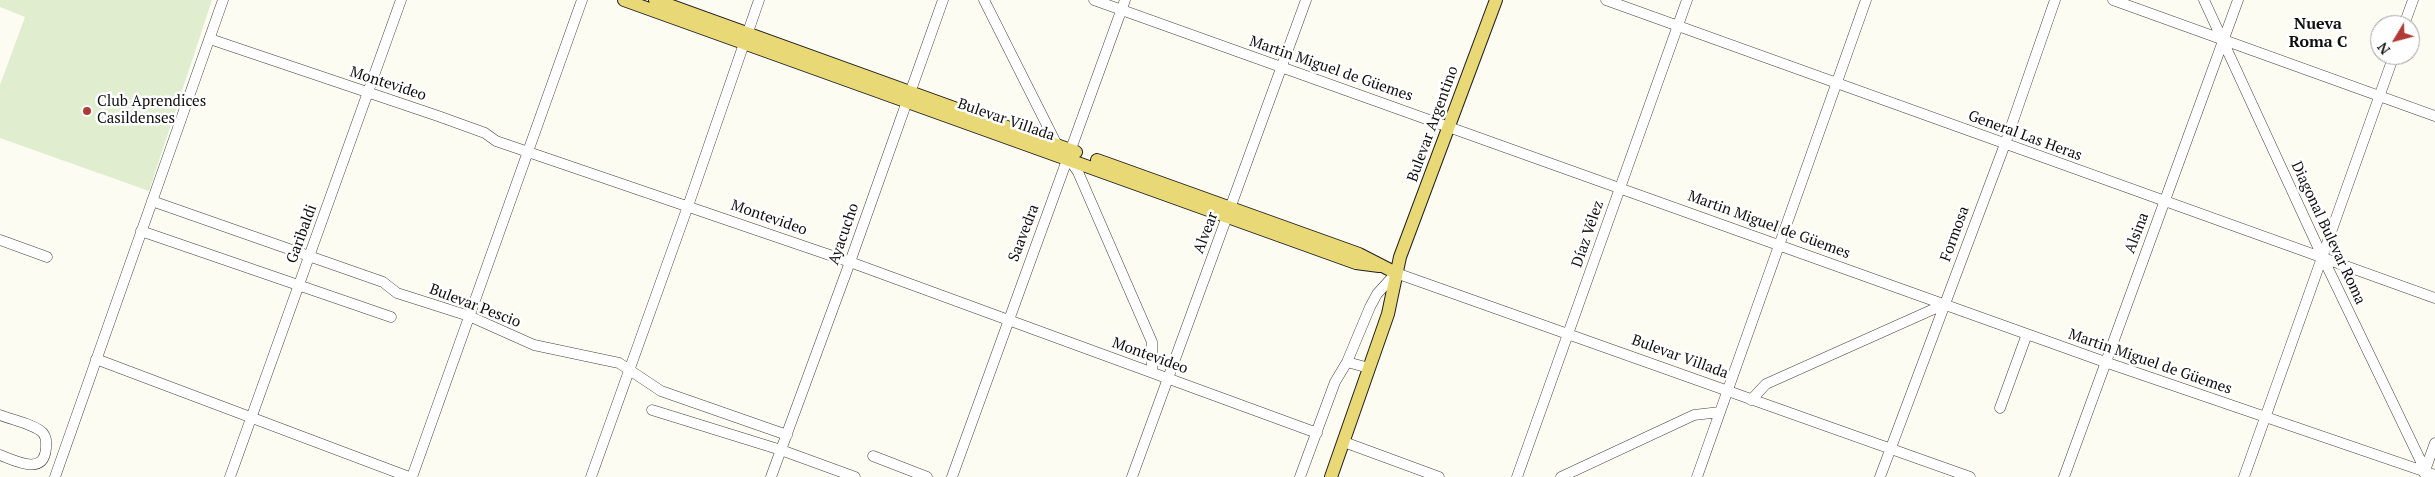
<!DOCTYPE html>
<meta charset="utf-8">
<style>
body{margin:0}
#map{position:relative;width:2435px;height:477px;overflow:hidden;background:#fdfcf2;font-family:"PT Serif",serif}
canvas{display:block}
.north{position:absolute;left:2370px;top:15px;width:50px;height:50px;box-sizing:border-box;background:#fff;border:1px solid #9f9f9f;border-radius:50%;rotate:233deg;font-size:14px;font-weight:700;line-height:20px;text-align:center;color:#0f0f0f}
.north::after{content:'';display:block;margin:auto;width:18px;height:22px;background:#b03b36;clip-path:polygon(50% 0,100% 100%,50% 72%,0 100%)}
</style>
<div id="map">
<canvas width="2435" height="477"></canvas>
<div class="north">N</div>
</div>
<script>
const g = document.querySelector('canvas').getContext('2d');
g.lineJoin = 'round';
function fill(path, color) {
  g.fillStyle = color;
  g.fill(path, 'evenodd');
}
function stroke(path, color, width, dash) {
  g.strokeStyle = color;
  g.lineWidth = width;
  g.lineCap = dash ? 'butt' : 'round';
  g.setLineDash(dash || []);
  g.stroke(path);
}
function label(font, color, halo, rows, align = 'center') {
  g.font = font + ' "PT Serif",serif';
  g.lineWidth = 5;
  g.setLineDash([]);
  g.textBaseline = 'middle';
  g.strokeStyle = halo;
  g.fillStyle = color;
  for (const [text, x, y, turn = 0] of rows) {
    g.save();
    g.translate(x, y);
    g.rotate((+turn || 0) * Math.PI / 180);
    g.textAlign = isNaN(turn) ? turn : align;
    if (halo) g.strokeText(text, 0, 0);
    g.fillText(text, 0, 0);
    g.restore();
  }
}
const pitch = new Path2D(`
 M 0,0 L 212,0 L 149,191 L 0,138 L 0,85 L 25,17 L 0,7 Z`);
const minor = new Path2D(`
 M 984,0 L 1059,149
 M 1094,0 L 2105,362 L 2435,475
 M 1606,0 L 2435,298
 M 2113,0 L 2435,116
 M 2204,0 L 2323,258 L 2427,474
 M 2404,25 L 2413,0
 M 210,39 L 438,116 L 485,133 L 496,141 L 850,262 L 1317,433
 M 1069,159 L 1078,172 L 1152,342 L 1152,372
 M 152,201 L 383,282 L 397,293 L 469,316 L 534,345 L 619,363 L 661,391 L 787,435
 M 141,231 L 391,317
 M 0,240 L 47,257
 M 96,359 L 409,477
 M 1347,362 L 1369,368
 M 1751,400 L 1766,384 L 1945,304
 M 2000,408 L 2027,334
 M 652,410 L 781,450 L 855,477
 M 0,415 C 12,420 34,424 43,433 C 47,438 46,442 46,448 C 44,476 16,461 0,455
 M 1344,442 L 1439,477
 M 873,456 L 927,477
 M 2424,473 L 2435,443
 M 55,477 L 223,0
 M 230,477 L 401,0
 M 412,477 L 582,0
 M 591,477 L 688,206 L 759,0
 M 771,477 L 850,262 L 943,0
 M 952,477 L 1125,0
 M 1132,477 L 1306,0
 M 1300,477 L 1335,382 L 1347,362 L 1370,307 L 1377,294 L 1396,273 L 1970,477
 M 1517,477 L 1687,0
 M 1561,477 L 1694,415 L 1720,412
 M 1697,477 L 1866,0
 M 1880,477 L 2005,144 L 2055,0
 M 2064,477 L 2238,0
 M 2244,477 L 2394,55`);
const major = new Path2D(`
 M 624,0 L 1356,263 L 1379,266
 M 655,0 L 1076,152
 M 1097,160 L 1359,254 L 1396,273
 M 1331,477 L 1388,314 L 1400,257 L 1496,0`);
const markers = [
 [87,111,5,"#b03b36"]
];
const streetNames = [
 ["Martin Miguel de Güemes",1331,69,19],
 ["Montevideo",388,84,18],
 ["Bulevar Villada",1006,120,19],
 ["Bulevar Argentino",1433,124,-70],
 ["General Las Heras",2025,136,20],
 ["Montevideo",769,218,19],
 ["Martin Miguel de Güemes",1769,225,20],
 ["Saavedra",1024,233,-69],
 ["Alvear",1206,233,-69],
 ["Alsina",2137,233,-69],
 ["Diagonal Bulevar Roma",2328,233,65],
 ["Garibaldi",302,234,-70],
 ["Ayacucho",844,234,-71],
 ["Díaz Vélez",1588,234,-71],
 ["Formosa",1955,234,-70],
 ["Bulevar Pescio",475,306,21],
 ["Montevideo",1150,356,20],
 ["Bulevar Villada",1680,357,20],
 ["Martin Miguel de Güemes",2150,362,19]
];
const poiNames = [
 ["Club Aprendices",97,102],
 ["Casildenses",97,119]
];
const neighbourhoodNames = [
 ["Nueva",2318,24],
 ["Roma C",2318,42]
];
fill(pitch, '#e0edcf');
stroke(minor, '#424242', 11);
stroke(major, '#202020', 14);
stroke(minor, '#fff', 10);
stroke(major, '#e9d876', 12);
for (const [x, y, r, color] of markers) {
  const dot = new Path2D();
  dot.arc(x, y, r, 0, 2 * Math.PI);
  g.fillStyle = color;
  g.fill(dot);
  stroke(dot, '#fff', 2);
}
label('15px', '#0f0f0f', '#fff', streetNames);
label('15px', '#0f0f0f', '#fff', poiNames, 'left');
label('bold 16px', '#0f0f0f', '#fff', neighbourhoodNames);
</script>
